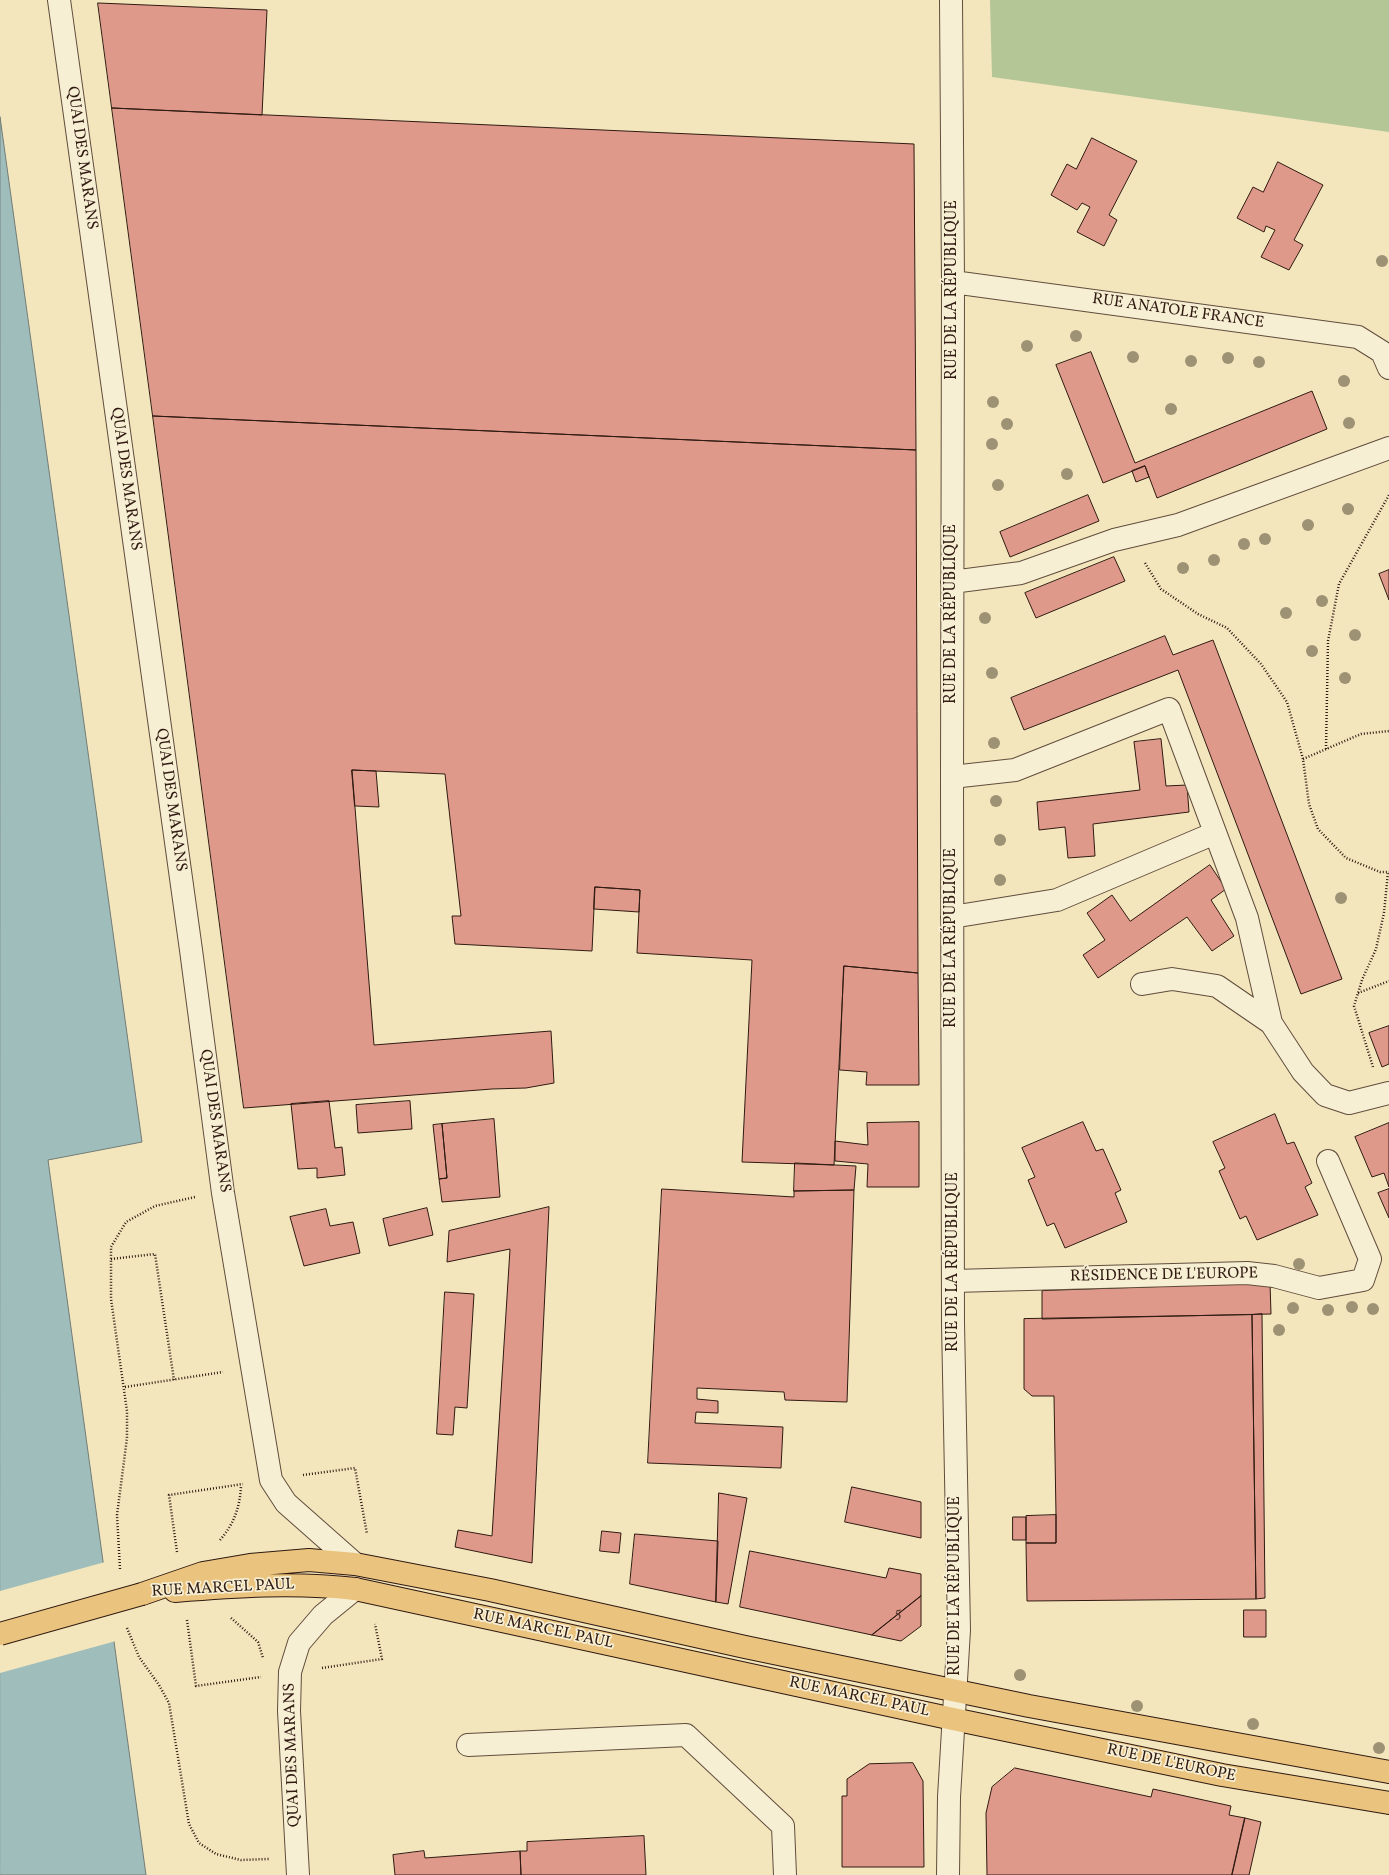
<!DOCTYPE html>
<meta charset="utf-8">
<style>
body{margin:0}
canvas{display:block;background:#f3e6bd}
</style>
<canvas width="1389" height="1875"></canvas>
<script>
const g = document.querySelector('canvas').getContext('2d');
g.lineJoin = 'round';
function fill(path, color) {
  g.fillStyle = color;
  g.fill(path, 'evenodd');
}
function stroke(path, color, width, dash) {
  g.strokeStyle = color;
  g.lineWidth = width;
  g.lineCap = dash ? 'butt' : 'round';
  g.setLineDash(dash || []);
  g.stroke(path);
}
function label(font, color, halo, rows, align = 'center') {
  g.font = font + ' Vollkorn,serif';
  g.lineWidth = 3.5;
  g.setLineDash([]);
  g.textBaseline = 'middle';
  g.strokeStyle = halo;
  g.fillStyle = color;
  for (const [text, x, y, turn = 0] of rows) {
    g.save();
    g.translate(x, y);
    g.rotate((+turn || 0) * Math.PI / 180);
    g.textAlign = isNaN(turn) ? turn : align;
    if (halo) g.strokeText(text, 0, 0);
    g.fillText(text, 0, 0);
    g.restore();
  }
}
const green = new Path2D(`
 M 990,0 L 1389,0 L 1389,132 L 992,77 Z`);
const water = new Path2D(`
 M 0,117 L 142,1142 L 48,1160 L 146,1875 L 0,1875 Z`);
const pier = new Path2D(`
 M 105,1562 L 116,1641 L 0,1673 L 0,1591 Z`);
const building = new Path2D(`
 M 98,3 L 267,10 L 262,115 L 112,108 Z
 M 112,108 L 914,144 L 916,450 L 153,416 Z
 M 1092,138 L 1137,161 L 1109,215 L 1117,220 L 1104,246 L 1077,232 L 1090,207 L 1082,203 L 1077,210 L 1051,195 L 1067,164 L 1076,169 Z
 M 1278,162 L 1323,185 L 1294,240 L 1303,245 L 1289,270 L 1261,257 L 1275,230 L 1266,226 L 1264,232 L 1237,218 L 1253,187 L 1263,192 Z
 M 1091,352 L 1135,463 L 1312,391 L 1327,429 L 1157,498 L 1145,466 L 1103,483 L 1056,365 Z
 M 153,416 L 916,450 L 918,973 L 844,966 L 834,1165 L 742,1162 L 752,960 L 637,953 L 640,890 L 595,887 L 592,951 L 455,944 L 452,916 L 461,916 L 445,774 L 352,770 L 374,1045 L 551,1031 L 554,1083 L 526,1088 L 492,1089 L 244,1108 Z
 M 1145,466 L 1149,477 L 1136,482 L 1132,471 Z
 M 1088,495 L 1099,521 L 1010,557 L 1000,532 Z
 M 1114,557 L 1125,581 L 1036,618 L 1025,593 Z
 M 1389,570 L 1389,600 L 1379,574 Z
 M 1165,636 L 1173,655 L 1213,640 L 1342,979 L 1301,994 L 1178,670 L 1024,730 L 1011,698 Z
 M 1161,739 L 1166,786 L 1187,785 L 1189,812 L 1093,824 L 1095,856 L 1068,858 L 1065,827 L 1039,830 L 1037,802 L 1140,790 L 1134,742 Z
 M 352,770 L 376,771 L 379,807 L 355,806 Z
 M 1210,865 L 1226,889 L 1211,900 L 1234,936 L 1212,951 L 1187,917 L 1098,978 L 1083,955 L 1105,940 L 1087,913 L 1112,895 L 1130,921 Z
 M 595,887 L 640,890 L 639,912 L 594,909 Z
 M 844,966 L 918,973 L 919,1085 L 866,1085 L 867,1072 L 840,1070 Z
 M 1389,1026 L 1389,1064 L 1382,1067 L 1369,1033 Z
 M 329,1101 L 335,1148 L 342,1147 L 345,1175 L 317,1178 L 317,1168 L 298,1169 L 291,1104 Z
 M 410,1101 L 412,1129 L 358,1133 L 356,1105 Z
 M 1275,1114 L 1287,1144 L 1294,1142 L 1312,1183 L 1305,1187 L 1318,1215 L 1257,1240 L 1246,1216 L 1240,1219 L 1219,1171 L 1225,1168 L 1213,1142 Z
 M 494,1119 L 500,1197 L 442,1202 L 439,1179 L 447,1178 L 442,1124 Z
 M 919,1122 L 919,1187 L 867,1187 L 868,1164 L 835,1161 L 835,1141 L 868,1145 L 867,1123 Z
 M 1083,1122 L 1096,1151 L 1103,1149 L 1121,1190 L 1115,1193 L 1127,1222 L 1065,1248 L 1054,1223 L 1047,1226 L 1028,1180 L 1035,1177 L 1022,1148 Z
 M 1389,1123 L 1389,1187 L 1384,1173 L 1372,1177 L 1355,1137 Z
 M 442,1124 L 447,1178 L 439,1179 L 433,1125 Z
 M 795,1163 L 856,1166 L 854,1190 L 794,1191 Z
 M 662,1189 L 794,1197 L 794,1191 L 854,1190 L 847,1402 L 785,1400 L 784,1392 L 697,1388 L 697,1399 L 718,1401 L 718,1413 L 696,1412 L 695,1423 L 783,1427 L 781,1468 L 648,1463 Z
 M 1389,1189 L 1389,1218 L 1378,1193 Z
 M 549,1207 L 541,1375 L 532,1563 L 455,1547 L 458,1530 L 492,1536 L 510,1249 L 447,1262 L 449,1231 Z
 M 427,1208 L 433,1235 L 389,1246 L 383,1219 Z
 M 326,1209 L 330,1226 L 353,1222 L 360,1253 L 304,1266 L 290,1217 Z
 M 1270,1283 L 1271,1314 L 1042,1319 L 1042,1291 Z
 M 445,1292 L 474,1294 L 467,1408 L 455,1407 L 453,1435 L 437,1434 Z
 M 1262,1314 L 1265,1598 L 1256,1599 L 1252,1315 Z
 M 1252,1315 L 1256,1599 L 1027,1601 L 1026,1543 L 1056,1543 L 1056,1515 L 1054,1396 L 1032,1396 L 1024,1389 L 1024,1319 Z
 M 852,1487 L 921,1502 L 921,1538 L 845,1522 Z
 M 719,1493 L 747,1498 L 728,1604 L 716,1602 Z
 M 1056,1515 L 1056,1543 L 1026,1543 L 1026,1516 Z
 M 1013,1517 L 1026,1517 L 1026,1540 L 1013,1540 Z
 M 602,1531 L 621,1533 L 619,1553 L 600,1551 Z
 M 635,1534 L 718,1541 L 716,1602 L 630,1584 Z
 M 750,1551 L 886,1578 L 889,1568 L 921,1574 L 921,1596 L 872,1635 L 740,1607 Z
 M 921,1596 L 921,1626 L 901,1641 L 872,1635 Z
 M 1244,1610 L 1266,1610 L 1266,1637 L 1244,1637 Z
 M 913,1763 L 923,1781 L 924,1867 L 842,1867 L 842,1796 L 847,1796 L 847,1779 L 869,1764 Z
 M 1015,1768 L 1151,1797 L 1153,1789 L 1231,1806 L 1229,1815 L 1245,1818 L 1232,1875 L 987,1875 L 986,1813 L 992,1787 Z
 M 1245,1818 L 1261,1822 L 1249,1875 L 1232,1875 Z
 M 644,1836 L 646,1875 L 521,1875 L 520,1851 L 527,1851 L 527,1842 Z
 M 424,1851 L 425,1858 L 520,1851 L 521,1875 L 395,1875 L 393,1855 Z`);
const path = new Path2D(`
 M 1145,563 L 1161,589 L 1198,614 L 1227,628 L 1261,664 L 1287,702 L 1303,759 L 1309,804 L 1318,829 L 1346,858 L 1380,872 L 1389,872
 M 1326,749 L 1328,641 L 1339,584 L 1389,495
 M 1303,759 L 1361,734 L 1389,731
 M 1358,993 L 1389,981
 M 1373,1067 L 1354,1006 L 1362,980 L 1376,949 L 1384,913 L 1388,872
 M 111,1259 L 155,1254 L 174,1380
 M 125,1387 L 223,1372
 M 303,1475 L 355,1468 L 367,1534
 M 220,1540 C 234,1524 240,1507 241,1486
 M 177,1552 L 169,1495 L 243,1484
 M 120,1569 L 117,1515 L 127,1438 L 127,1411 L 111,1299 L 111,1247 L 126,1222 L 155,1206 L 195,1197
 M 231,1618 L 258,1642 L 263,1658
 M 187,1620 L 196,1686 L 261,1677
 M 127,1628 L 139,1657 L 159,1685 L 169,1703 L 189,1824 L 199,1843 L 216,1854 L 241,1860 L 269,1859
 M 322,1668 L 382,1659 L 375,1624`);
const minor = new Path2D(`
 M 59,0 L 191,950 L 223,1193 L 271,1480 L 286,1503 L 355,1564
 M 953,282 L 1358,337 L 1382,352 L 1389,368
 M 952,582 L 1021,573 L 1114,540 L 1178,525 L 1389,448
 M 952,777 L 1015,770 L 1169,709 L 1247,918 L 1271,1023
 M 952,917 L 1057,900 L 1215,833
 M 1142,984 L 1172,979 L 1217,986 L 1271,1023 L 1303,1072 L 1325,1095 L 1349,1103 L 1389,1093
 M 954,1281 L 1247,1273 L 1274,1276 L 1319,1288 L 1363,1280 L 1370,1259 L 1328,1161
 M 468,1745 L 686,1735 L 783,1826 L 785,1875
 M 298,1875 L 289,1711 L 290,1672 L 299,1643 L 323,1615 L 355,1589
 M 948,1875 L 949,1797 L 959,1630 L 953,1323 L 952,777 L 953,282 L 951,0`);
const major = new Path2D(`
 M 175,1591 C 235,1586 296,1582 355,1589 L 953,1719 L 1222,1775 L 1389,1803
 M 142,1594 L 203,1573 L 250,1565 L 309,1560 L 355,1564 L 490,1590 L 745,1647 L 1029,1706 L 1389,1772`);
const majorBridge = new Path2D(`
 M 0,1634 L 142,1594`);
const trees = [
 [1382,261],
 [1076,336],
 [1027,346],
 [1133,357],
 [1228,358],
 [1191,361],
 [1259,362],
 [1344,381],
 [993,402],
 [1171,409],
 [1349,423],
 [1007,424],
 [992,444],
 [1067,474],
 [998,485],
 [1348,509],
 [1308,525],
 [1265,539],
 [1244,544],
 [1214,560],
 [1183,568],
 [1322,601],
 [1286,613],
 [985,618],
 [1355,635],
 [1312,651],
 [992,673],
 [1345,678],
 [994,743],
 [996,801],
 [1000,840],
 [1000,880],
 [1341,898],
 [1299,1264],
 [1352,1307],
 [1293,1308],
 [1373,1309],
 [1328,1310],
 [1279,1330],
 [1020,1675],
 [1137,1706],
 [1253,1724],
 [1379,1748]
];
const numberNames = [
 ["5",898,1614]
];
const streetNames = [
 ["QUAI DES MARANS",81,158,82],
 ["RUE DE LA RÉPUBLIQUE",953,290,-90],
 ["RUE ANATOLE FRANCE",1178,312,8],
 ["QUAI DES MARANS",125,479,82],
 ["RUE DE LA RÉPUBLIQUE",952,614,-90],
 ["QUAI DES MARANS",170,800,82],
 ["RUE DE LA RÉPUBLIQUE",952,938,-90],
 ["QUAI DES MARANS",214,1121,82],
 ["RUE DE LA RÉPUBLIQUE",954,1262,-90],
 ["RÉSIDENCE DE L'EUROPE",1164,1276,-1],
 ["RUE DE LA RÉPUBLIQUE",956,1586,-90],
 ["RUE MARCEL PAUL",223,1589,-3],
 ["RUE MARCEL PAUL",543,1630,12],
 ["RUE MARCEL PAUL",859,1698,12],
 ["QUAI DES MARANS",293,1755,-92],
 ["RUE DE L'EUROPE",1171,1764,12]
];
fill(green, '#b4c696');
fill(water, '#9fbdbb');
stroke(water, '#737c77', 1);
fill(pier, '#f3e6bd');
fill(building, '#df998b');
stroke(building, '#301a11', 1);
stroke(minor, '#614d3c', 24);
stroke(major, '#301a11', 24);
stroke(path, '#301a11', 2.5, [1, 2]);
stroke(minor, '#f7efd4', 22);
stroke(major, '#eac37e', 22);
stroke(majorBridge, '#301a11', 24, []);
stroke(majorBridge, '#eac37e', 22);
g.fillStyle = '#9e9274';
for (const [x, y] of trees) {
  g.beginPath();
  g.arc(x, y, 6, 0, 2 * Math.PI);
  g.fill();
}
label('14px', '#5c3a30', null, numberNames);
label('16px', '#301a11', '#f7efd4', streetNames);
</script>
